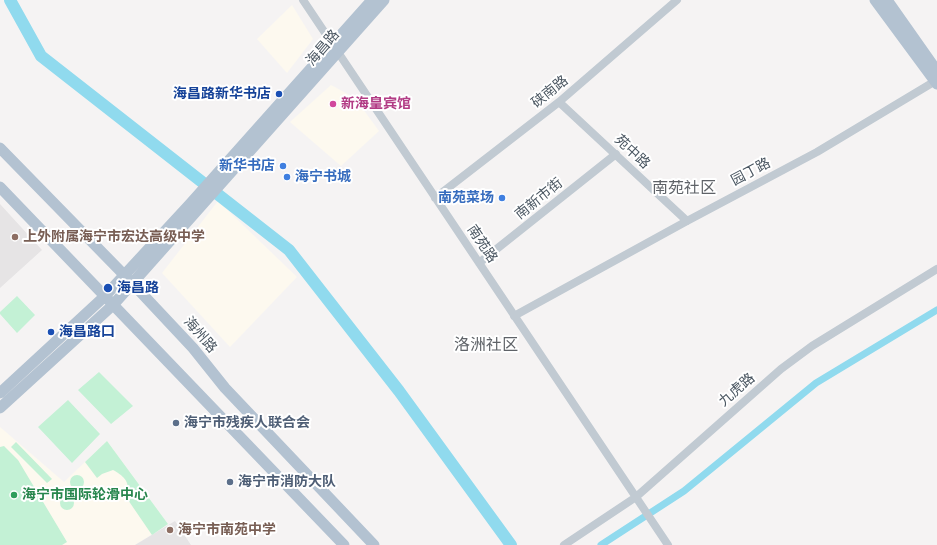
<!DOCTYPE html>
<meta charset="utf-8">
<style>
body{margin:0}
canvas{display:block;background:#f5f3f3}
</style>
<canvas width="937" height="545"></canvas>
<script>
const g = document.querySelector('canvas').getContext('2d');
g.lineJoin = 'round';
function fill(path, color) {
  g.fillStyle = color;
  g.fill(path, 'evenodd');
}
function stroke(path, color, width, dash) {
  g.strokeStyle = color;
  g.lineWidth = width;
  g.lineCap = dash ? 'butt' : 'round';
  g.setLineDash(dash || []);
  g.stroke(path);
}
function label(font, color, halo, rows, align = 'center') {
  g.font = font + ' "PT Sans","Noto Sans SC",sans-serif';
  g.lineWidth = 4;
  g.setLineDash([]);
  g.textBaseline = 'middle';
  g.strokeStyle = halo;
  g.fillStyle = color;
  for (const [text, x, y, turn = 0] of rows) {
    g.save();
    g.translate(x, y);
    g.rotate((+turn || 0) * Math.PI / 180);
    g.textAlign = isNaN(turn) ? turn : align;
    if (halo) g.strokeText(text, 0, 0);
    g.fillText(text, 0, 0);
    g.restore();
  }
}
const commercial = new Path2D(`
 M 292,5 L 313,39 L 287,73 L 257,39 Z
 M 331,85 L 355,98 L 379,131 L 341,166 L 290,122 Z
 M 218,201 L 297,277 L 230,347 L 162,273 Z
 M 0,427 L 64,482 L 107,441 L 168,524 L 135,545 L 0,545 Z`);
const education = new Path2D(`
 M 0,204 L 42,250 L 0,288 Z
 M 175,521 L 191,545 L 135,545 Z`);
const green = new Path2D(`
 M 17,296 L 35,315 L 17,333 L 0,314 L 0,312 Z
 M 99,372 L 133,406 L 111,424 L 78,390 Z
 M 68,400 L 100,434 L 72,463 L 38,427 Z
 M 107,441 L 168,524 L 152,535 L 126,497 L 125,493 C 133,483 121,474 113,470 L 102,474 L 97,478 L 85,462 Z
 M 16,442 L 52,479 L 47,483 L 11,447 Z
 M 4,446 L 18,460 L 67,542 L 62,545 L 0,545 L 0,447 Z
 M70 482a7 7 0 1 1 14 0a7 7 0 1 1-14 0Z
 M60 503a7 7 0 1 1 14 0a7 7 0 1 1-14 0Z`);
const canal = new Path2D(`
 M 601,545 L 684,491 L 816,383 L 937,310`);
const river = new Path2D(`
 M 10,0 L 41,56 L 289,250 L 399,391 L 511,545`);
const minor = new Path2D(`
 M 303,0 L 668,545
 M 559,102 L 687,221
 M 435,198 L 559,102 L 677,0
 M 479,263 L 616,154
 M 514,316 L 687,221 L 817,152 L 937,80
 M 564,545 L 636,497 L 781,369 L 812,346 L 937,269`);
const major = new Path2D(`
 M 875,0 L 937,84
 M 887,0 L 937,71
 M 0,148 L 133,284 L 193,348 L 225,388 L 374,545
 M 0,187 L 344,545
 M 0,393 L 105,296 L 190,204 L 372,0
 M 0,408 L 113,305 L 384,0`);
const markers = [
 [279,94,4,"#1a4fb4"],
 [333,104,4,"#d1479c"],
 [283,166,4,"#3f7fe0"],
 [287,177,4,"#3f7fe0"],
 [502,198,4,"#3f7fe0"],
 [15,237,4,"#8d6e63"],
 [108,288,5,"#1a4fb4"],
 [51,332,4,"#1a4fb4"],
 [176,423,4,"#5c6f8a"],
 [230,482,4,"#5c6f8a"],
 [14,495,4,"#2e9e5b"],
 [170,530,4,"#8d6e63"]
];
const streetNames = [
 ["海昌路",323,48,-49],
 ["硖南路",550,92,-39],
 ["苑中路",632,152,43],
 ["园丁路",751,172,-28],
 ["南新市街",539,199,-39],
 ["南苑路",482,244,56],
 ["海州路",200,335,49],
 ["九虎路",737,390,-41]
];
const transitNames = [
 ["海昌路新华书店",271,94,"right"],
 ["海昌路",117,288],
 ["海昌路口",59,332]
];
const hotelNames = [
 ["新海皇宾馆",341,104]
];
const shopNames = [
 ["新华书店",275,166],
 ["海宁书城",295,177,"left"],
 ["南苑菜场",494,198]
];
const educationNames = [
 ["上外附属海宁市宏达高级中学",23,237],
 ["海宁市南苑中学",178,530]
];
const serviceNames = [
 ["海宁市残疾人联合会",184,423],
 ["海宁市消防大队",238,482]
];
const leisureNames = [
 ["海宁市国际轮滑中心",22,495]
];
const quarterNames = [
 ["南苑社区",684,188],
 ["洛洲社区",486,345]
];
fill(commercial, '#fdf9ef');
fill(education, '#e6e4e5');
fill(green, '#c3f1d5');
stroke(canal, '#90daee', 7);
stroke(river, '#90daee', 12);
stroke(minor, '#c1cad2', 8);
stroke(major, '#b3c2d1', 11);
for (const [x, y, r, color] of markers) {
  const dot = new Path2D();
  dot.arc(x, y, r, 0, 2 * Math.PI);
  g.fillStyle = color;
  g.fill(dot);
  stroke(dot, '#fff', 1.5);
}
label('14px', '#4a5661', '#fff', streetNames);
label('bold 14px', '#164399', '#fff', transitNames, 'left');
label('bold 14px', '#b23c85', '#fff', hotelNames, 'left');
label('bold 14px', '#366cbe', '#fff', shopNames, 'right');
label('bold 14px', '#785e54', '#fff', educationNames, 'left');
label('bold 14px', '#4e5e75', '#fff', serviceNames, 'left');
label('bold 14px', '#27864d', '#fff', leisureNames, 'left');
label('16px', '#5f6368', '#fff', quarterNames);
</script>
